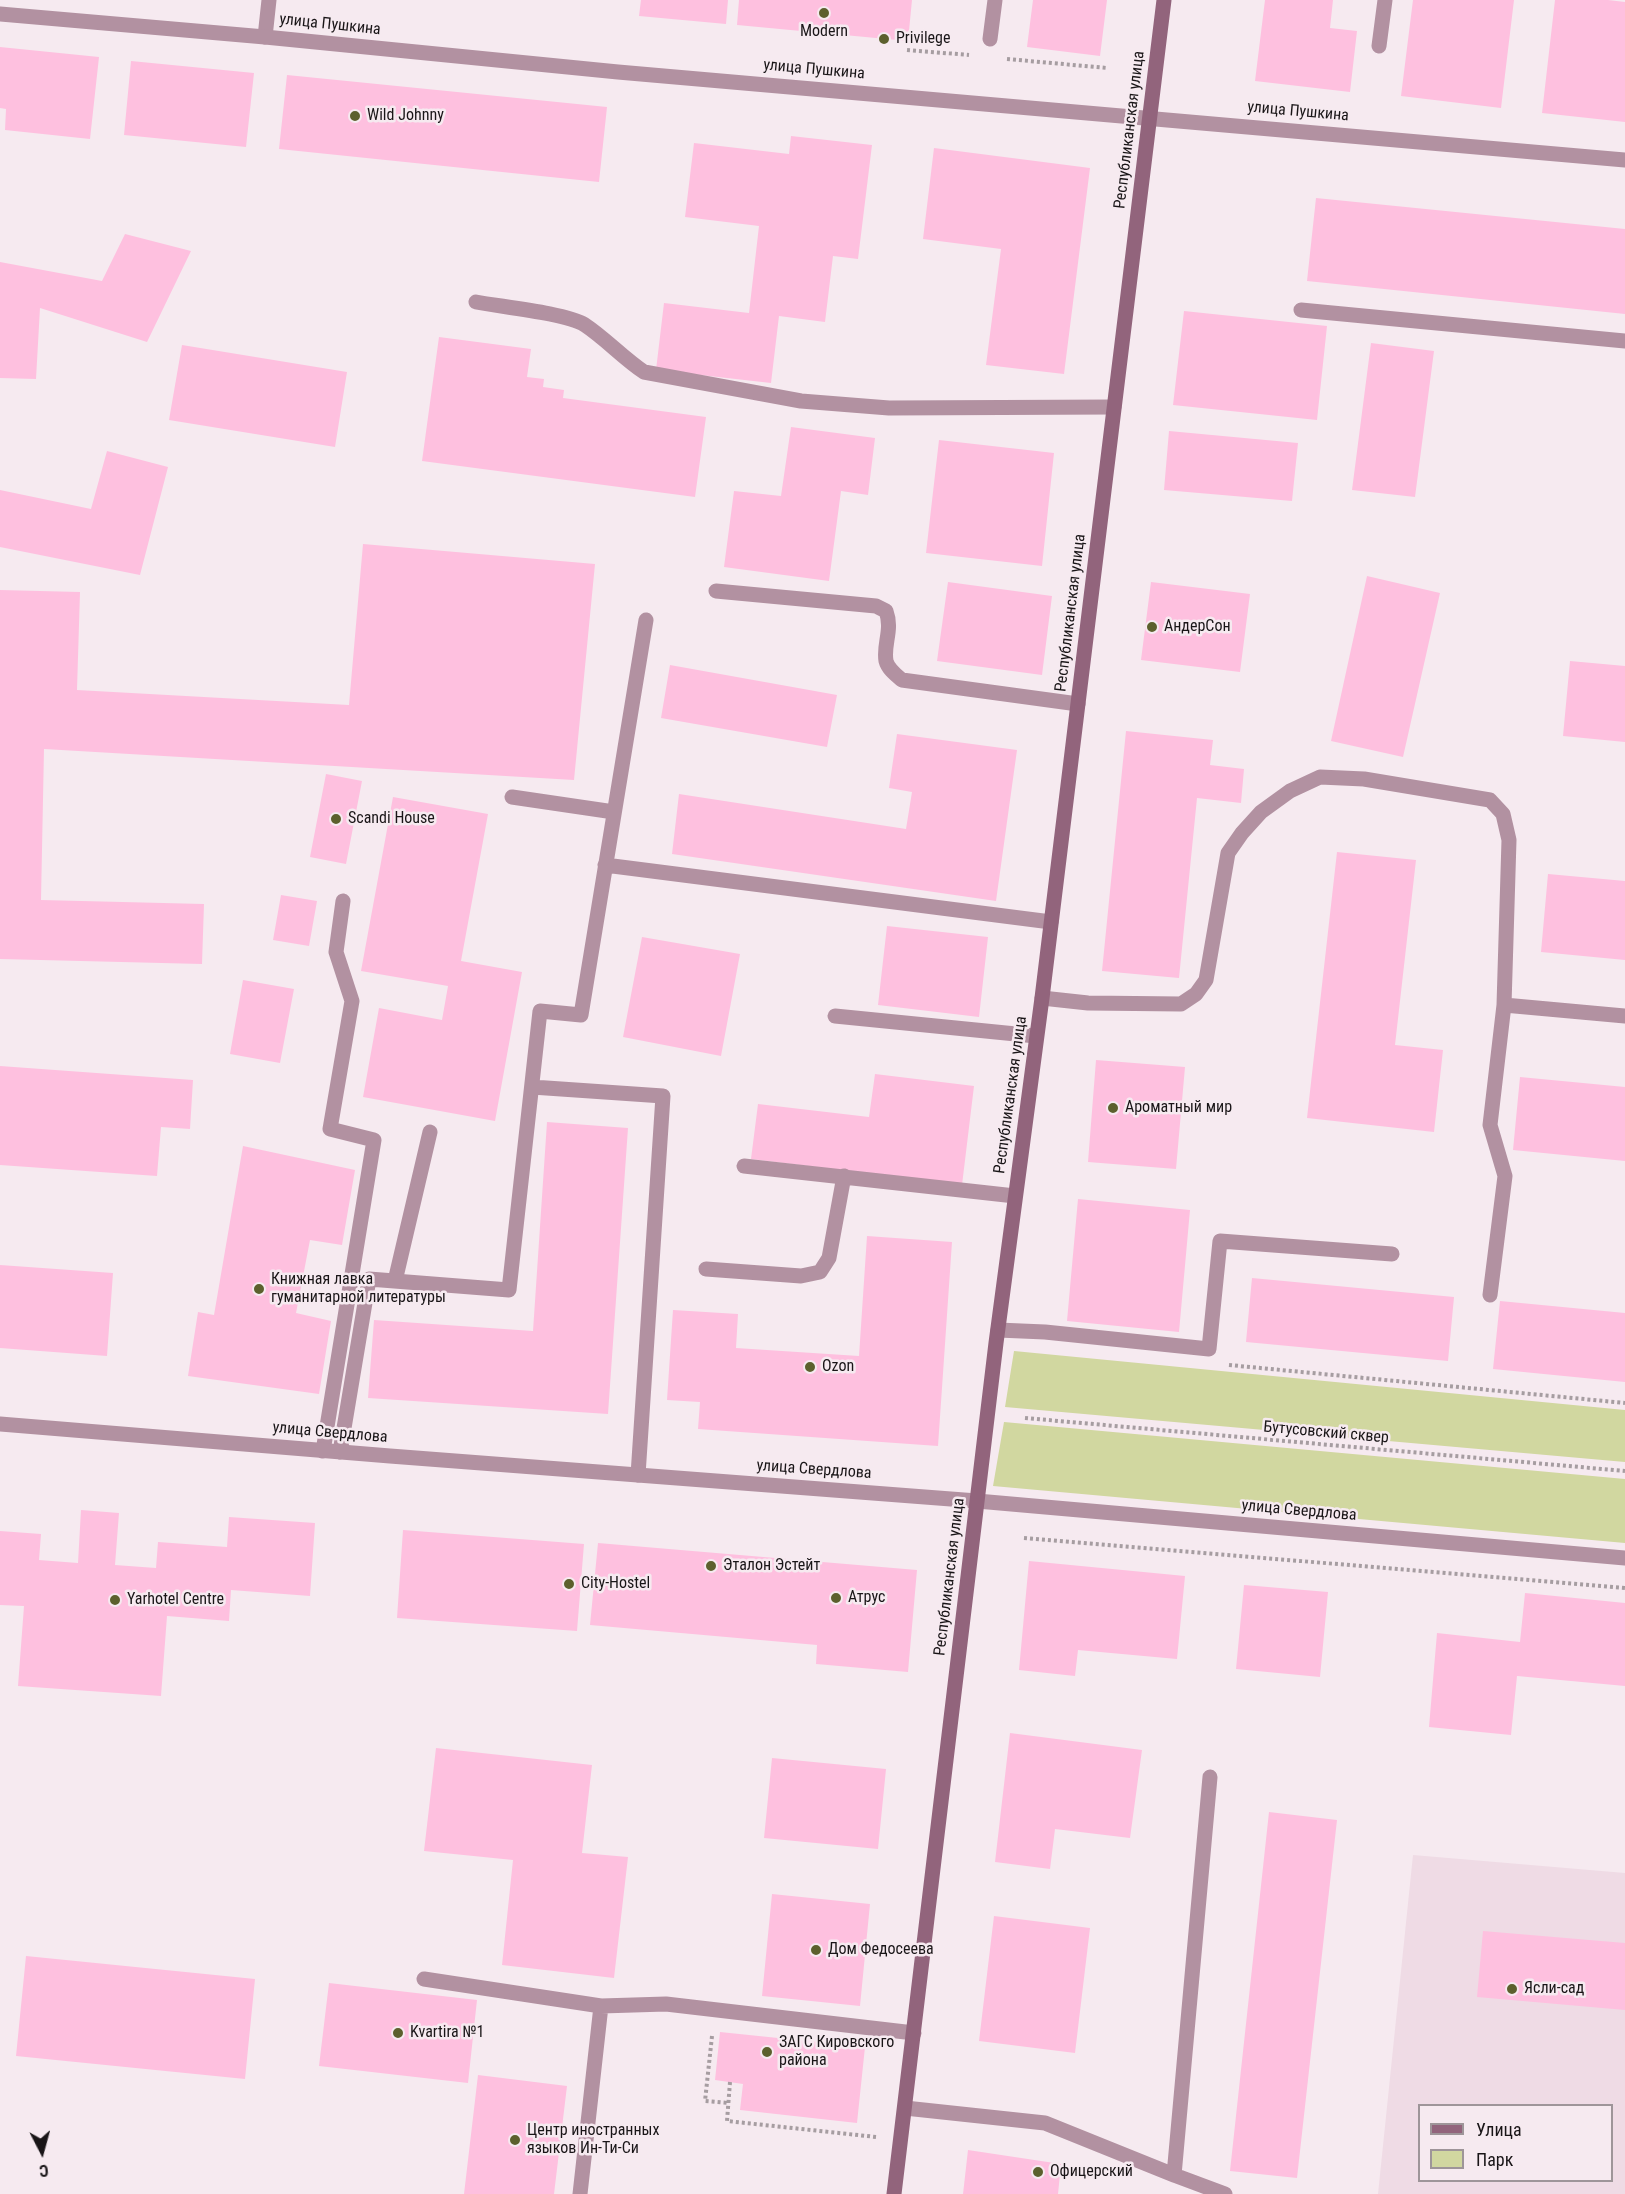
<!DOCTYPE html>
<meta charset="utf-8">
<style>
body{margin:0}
#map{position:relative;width:1625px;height:2194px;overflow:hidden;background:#f6eaf0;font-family:"Roboto Condensed",sans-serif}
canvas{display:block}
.legend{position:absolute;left:1418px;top:2104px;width:195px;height:78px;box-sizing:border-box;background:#f6eaf0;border:2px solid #9e9599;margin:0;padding:8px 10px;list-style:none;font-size:18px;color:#191517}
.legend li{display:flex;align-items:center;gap:12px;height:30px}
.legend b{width:30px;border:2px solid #9e9599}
.north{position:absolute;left:12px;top:2122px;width:60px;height:60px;-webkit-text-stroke:4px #f6eaf0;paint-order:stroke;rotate:174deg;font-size:16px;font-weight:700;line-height:24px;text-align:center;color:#191517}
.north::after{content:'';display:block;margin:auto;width:21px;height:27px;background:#191517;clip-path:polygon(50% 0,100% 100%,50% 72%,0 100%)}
</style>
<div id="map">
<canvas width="1625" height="2194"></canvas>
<ul class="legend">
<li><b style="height:8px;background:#92647c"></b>Улица</li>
<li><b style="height:16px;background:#d1d7a0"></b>Парк</li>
</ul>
<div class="north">С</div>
</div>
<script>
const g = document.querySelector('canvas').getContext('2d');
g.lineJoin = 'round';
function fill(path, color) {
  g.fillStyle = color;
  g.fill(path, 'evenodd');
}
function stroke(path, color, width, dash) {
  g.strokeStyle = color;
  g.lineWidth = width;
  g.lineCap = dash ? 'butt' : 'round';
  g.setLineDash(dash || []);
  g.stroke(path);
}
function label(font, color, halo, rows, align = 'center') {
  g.font = font + ' "Roboto Condensed",sans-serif';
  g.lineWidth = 5;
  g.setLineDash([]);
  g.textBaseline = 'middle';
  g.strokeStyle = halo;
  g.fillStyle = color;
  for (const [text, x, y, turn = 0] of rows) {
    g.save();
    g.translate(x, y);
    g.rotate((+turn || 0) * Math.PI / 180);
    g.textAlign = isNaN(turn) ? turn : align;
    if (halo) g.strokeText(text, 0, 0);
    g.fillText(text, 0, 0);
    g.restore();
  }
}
const built = new Path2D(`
 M 1413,1855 L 1625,1873 L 1625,2194 L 1378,2194 ZM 1420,2106 L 1612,2106 L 1612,2180 L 1420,2180 Z`);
const green = new Path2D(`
 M 1014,1351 L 1625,1410 L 1625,1462 L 1005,1407 Z
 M 1004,1422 L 1625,1479 L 1625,1543 L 993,1486 Z`);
const building = new Path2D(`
 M 641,0 L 728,0 L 726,24 L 639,16 Z
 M 739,0 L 912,0 L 908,41 L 737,25 Z
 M 1033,0 L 1107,0 L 1100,56 L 1027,47 Z
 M 1265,0 L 1333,0 L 1330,28 L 1357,31 L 1350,92 L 1255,81 Z
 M 1413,0 L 1514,0 L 1501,108 L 1401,96 Z
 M 1555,0 L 1608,0 L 1625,2 L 1625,122 L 1542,113 Z
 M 0,47 L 99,57 L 90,139 L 5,130 L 6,109 L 0,108 Z
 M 131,61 L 254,73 L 246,147 L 124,135 Z
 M 287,75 L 607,107 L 599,182 L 279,149 Z
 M 791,136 L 872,145 L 858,259 L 833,256 L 825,322 L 779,316 L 771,383 L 656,370 L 664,303 L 749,313 L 759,226 L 685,217 L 694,143 L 789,154 Z
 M 934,148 L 1090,168 L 1064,374 L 986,365 L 1001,249 L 923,239 Z
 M 1316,198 L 1625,229 L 1625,314 L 1307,281 Z
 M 125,234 L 191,251 L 147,342 L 40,308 L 36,379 L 0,378 L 0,262 L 102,281 Z
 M 1184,311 L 1327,326 L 1317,420 L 1173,405 Z
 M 439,337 L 531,349 L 527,377 L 544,379 L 543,387 L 564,390 L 563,398 L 706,417 L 695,497 L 422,461 Z
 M 1371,343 L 1434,351 L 1415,497 L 1352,490 Z
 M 182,345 L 347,372 L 335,447 L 169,420 Z
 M 791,427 L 875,438 L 868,495 L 841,491 L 829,581 L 724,567 L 734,491 L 781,496 Z
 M 1169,431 L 1298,443 L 1292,501 L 1164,490 Z
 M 939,440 L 1054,453 L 1042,566 L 926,553 Z
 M 107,451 L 168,467 L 140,575 L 0,547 L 0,490 L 91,509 Z
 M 363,544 L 595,564 L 574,780 L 44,749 L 41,900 L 204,904 L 202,964 L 0,959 L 0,590 L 80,592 L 77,690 L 349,705 Z
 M 1367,576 L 1440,593 L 1403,757 L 1331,741 Z
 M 948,582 L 1052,596 L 1042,675 L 937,661 Z
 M 1151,582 L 1250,594 L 1240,672 L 1141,660 Z
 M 1570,661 L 1625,666 L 1625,742 L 1563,736 Z
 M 670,665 L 837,695 L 827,747 L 661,718 Z
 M 1126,731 L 1213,740 L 1210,765 L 1244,769 L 1241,803 L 1197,798 L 1179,978 L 1102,971 Z
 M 897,734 L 1017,750 L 996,901 L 672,854 L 679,794 L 906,829 L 912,792 L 889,788 Z
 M 326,774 L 362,781 L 346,864 L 310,857 Z
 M 393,797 L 488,814 L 461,961 L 522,972 L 495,1121 L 363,1097 L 379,1008 L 442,1020 L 448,986 L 361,971 Z
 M 1337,852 L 1416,860 L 1395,1045 L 1443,1050 L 1434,1132 L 1307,1118 Z
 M 1548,874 L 1625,881 L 1625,960 L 1541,952 Z
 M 281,895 L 317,901 L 309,946 L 273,940 Z
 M 887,926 L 988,937 L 979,1017 L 878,1005 Z
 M 642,937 L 740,954 L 721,1056 L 623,1037 Z
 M 243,980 L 294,989 L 280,1063 L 230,1054 Z
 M 1096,1060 L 1185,1067 L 1176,1169 L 1088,1162 Z
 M 0,1066 L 193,1080 L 190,1129 L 161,1127 L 157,1176 L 0,1165 Z
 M 875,1074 L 974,1086 L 962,1185 L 751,1159 L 758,1104 L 869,1117 Z
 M 1520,1077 L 1625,1087 L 1625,1161 L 1513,1150 Z
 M 547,1122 L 628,1128 L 608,1414 L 368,1398 L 374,1320 L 533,1331 Z
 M 243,1146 L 355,1170 L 342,1245 L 310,1240 L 296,1313 L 331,1321 L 319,1394 L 188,1376 L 198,1312 L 214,1315 Z
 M 1078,1199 L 1190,1210 L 1179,1332 L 1067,1321 Z
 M 867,1236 L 952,1242 L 938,1446 L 698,1429 L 700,1402 L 667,1400 L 673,1310 L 738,1314 L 736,1348 L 859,1356 Z
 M 0,1265 L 113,1273 L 107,1356 L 0,1348 Z
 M 1252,1278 L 1454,1297 L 1448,1361 L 1246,1342 Z
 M 1500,1301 L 1625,1313 L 1625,1382 L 1493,1369 Z
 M 81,1510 L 119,1513 L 115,1565 L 156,1568 L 158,1542 L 227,1547 L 229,1517 L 315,1523 L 310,1596 L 231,1590 L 229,1621 L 167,1616 L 161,1696 L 18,1686 L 24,1606 L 0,1605 L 0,1531 L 41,1534 L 39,1560 L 78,1563 Z
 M 403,1530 L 584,1544 L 577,1631 L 397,1618 Z
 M 598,1543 L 917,1570 L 908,1672 L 816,1664 L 817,1645 L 590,1625 Z
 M 1029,1561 L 1185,1576 L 1177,1659 L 1078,1650 L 1075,1676 L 1019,1670 Z
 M 1244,1585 L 1328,1592 L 1320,1677 L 1236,1669 Z
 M 1525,1593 L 1625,1603 L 1625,1686 L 1517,1676 L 1511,1735 L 1429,1727 L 1437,1633 L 1520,1642 Z
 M 1010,1733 L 1142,1750 L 1130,1838 L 1055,1829 L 1050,1869 L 995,1862 Z
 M 436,1748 L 592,1765 L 582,1853 L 628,1857 L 614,1978 L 502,1965 L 513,1860 L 424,1851 Z
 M 772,1758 L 886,1769 L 878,1849 L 764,1838 Z
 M 1269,1812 L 1337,1820 L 1297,2178 L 1230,2171 Z
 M 772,1894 L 870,1904 L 860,2006 L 762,1996 Z
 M 994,1916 L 1090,1928 L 1075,2053 L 979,2041 Z
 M 1483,1931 L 1625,1943 L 1625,2010 L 1477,1997 Z
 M 26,1956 L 255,1979 L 245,2079 L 16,2056 Z
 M 329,1983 L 477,2000 L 468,2083 L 319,2066 Z
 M 720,2032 L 865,2047 L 857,2123 L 740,2110 L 743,2084 L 715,2080 Z
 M 478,2075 L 567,2086 L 554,2194 L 464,2194 Z
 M 968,2150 L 1061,2164 L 1058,2194 L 963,2194 Z`);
const path = new Path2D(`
 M 907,50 L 969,55
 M 1007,59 L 1107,68
 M 1229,1365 L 1625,1403
 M 1025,1418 L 1625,1471
 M 1024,1538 L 1625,1588
 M 712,2036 L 705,2101 L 728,2103
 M 730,2082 L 727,2121 L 876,2137`);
const service = new Path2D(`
 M 265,37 L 269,0
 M 990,39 L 995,0
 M 1379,46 L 1385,0
 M 476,302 C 502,307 565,313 585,325 C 606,339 623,358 644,372 L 801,401 L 889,408 L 1114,407
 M 1301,310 L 1625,341
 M 716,591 L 876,606 L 886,611 C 893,630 883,644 886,661 C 888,669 896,675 902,680 L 1078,704
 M 512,797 L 614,812
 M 605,865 L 1051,922
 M 1042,998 L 1088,1003 L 1181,1004 L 1196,994 L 1206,980 L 1228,853 L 1242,833 L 1261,812 L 1290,791 L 1320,777 L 1364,779 L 1490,800 L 1503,814 L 1509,840 L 1504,1005 L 1625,1016
 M 835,1016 L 1036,1036
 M 532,1087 L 663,1096 L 638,1475
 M 744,1166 L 1015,1196
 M 706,1269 L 801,1276 L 820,1272 L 829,1258 L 844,1176
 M 395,1281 L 430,1132
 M 1490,1295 L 1505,1176 L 1490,1125 L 1504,1005
 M 998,1330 L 1045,1332 L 1209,1349 L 1220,1241 L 1392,1254
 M 323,1451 L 374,1140 L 330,1129 L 352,1001 L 336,952 L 343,901
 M 340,1452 L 369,1279 L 509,1290 L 540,1011 L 581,1015 L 646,620
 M 424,1979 L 601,2006 L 666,2004 L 914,2033
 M 905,2108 L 1045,2123 L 1174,2175 L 1210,1777
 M 1174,2175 L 1225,2194
 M 580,2194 L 601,2006`);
const minor = new Path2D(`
 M 0,14 L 265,37 L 618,72 L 1625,160
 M 0,1424 L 390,1456 L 977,1501 L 1625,1558`);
const secondary = new Path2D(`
 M 894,2194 L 996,1343 L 1042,998 L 1164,0`);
const markers = [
 [824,13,6,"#5c602d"],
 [884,39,6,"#5c602d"],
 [355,116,6,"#5c602d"],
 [1152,627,6,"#5c602d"],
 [336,819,6,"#5c602d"],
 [1113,1108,6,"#5c602d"],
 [259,1289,6,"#5c602d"],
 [810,1367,6,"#5c602d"],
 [711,1566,6,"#5c602d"],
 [569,1584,6,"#5c602d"],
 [836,1598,6,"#5c602d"],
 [115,1600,6,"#5c602d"],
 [816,1950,6,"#5c602d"],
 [1512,1989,6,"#5c602d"],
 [398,2033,6,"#5c602d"],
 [767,2052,6,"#5c602d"],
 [515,2140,6,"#5c602d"],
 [1038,2172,6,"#5c602d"]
];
const streetNames = [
 ["улица Пушкина",330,25,6],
 ["улица Пушкина",814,70,5],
 ["улица Пушкина",1298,112,5],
 ["Республиканская улица",1130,130,-83],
 ["Республиканская улица",1071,613,-83],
 ["Республиканская улица",1011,1095,-82],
 ["улица Свердлова",330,1433,5],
 ["Бутусовский сквер",1326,1433,5],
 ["улица Свердлова",814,1470,4],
 ["улица Свердлова",1299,1511,5],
 ["Республиканская улица",950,1577,-83]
];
const poiNames = [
 ["Modern",824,32,"center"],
 ["Privilege",896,39],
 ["Wild Johnny",367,116],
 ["АндерСон",1164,627],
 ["Scandi House",348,819],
 ["Ароматный мир",1125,1108],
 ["Книжная лавка",271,1280],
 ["гуманитарной литературы",271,1298],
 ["Ozon",822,1367],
 ["Эталон Эстейт",723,1566],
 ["City-Hostel",581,1584],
 ["Атрус",848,1598],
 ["Yarhotel Centre",127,1600],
 ["Дом Федосеева",828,1950],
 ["Ясли-сад",1524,1989],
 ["Kvartira №1",410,2033],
 ["ЗАГС Кировского",779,2043],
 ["района",779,2061],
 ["Центр иностранных",527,2131],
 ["языков Ин-Ти-Си",527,2149],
 ["Офицерский",1050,2172]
];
fill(built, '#efdbe5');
fill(green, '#d1d7a0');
fill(building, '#fec0df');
stroke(path, '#a69da1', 4, [3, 3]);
stroke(service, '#b291a1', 15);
stroke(minor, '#b291a1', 15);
stroke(secondary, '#92647c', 15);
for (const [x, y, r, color] of markers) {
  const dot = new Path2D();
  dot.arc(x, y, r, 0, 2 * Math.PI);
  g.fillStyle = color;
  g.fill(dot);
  stroke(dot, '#f6eaf0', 2);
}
label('16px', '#191517', '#f6eaf0', streetNames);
label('16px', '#191517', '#f6eaf0', poiNames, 'left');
</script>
